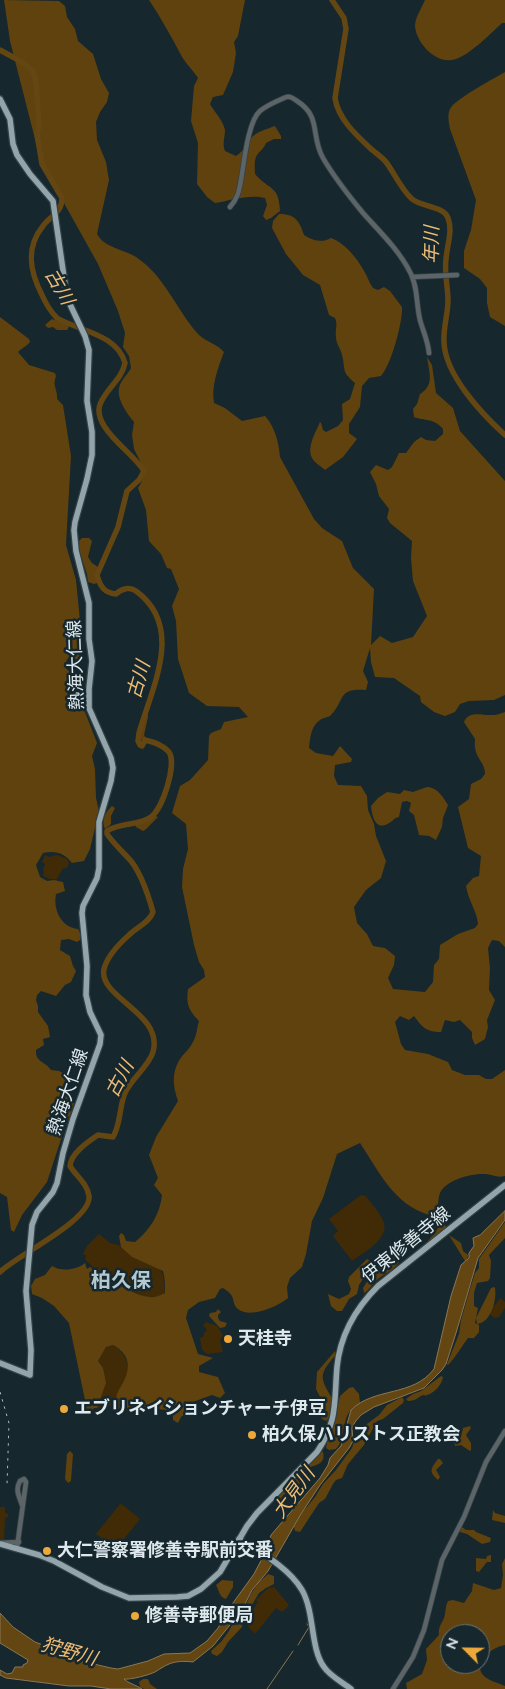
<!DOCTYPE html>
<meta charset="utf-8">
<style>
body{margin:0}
#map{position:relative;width:505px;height:1689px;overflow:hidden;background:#16272d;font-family:Mulish,sans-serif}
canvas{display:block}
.north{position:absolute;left:440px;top:1624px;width:50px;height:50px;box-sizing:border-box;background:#16272d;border:1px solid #66757a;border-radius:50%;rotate:293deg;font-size:14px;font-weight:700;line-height:20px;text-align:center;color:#dee9ed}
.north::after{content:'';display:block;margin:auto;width:18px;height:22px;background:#eca93a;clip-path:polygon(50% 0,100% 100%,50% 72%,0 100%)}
</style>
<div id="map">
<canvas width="505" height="1689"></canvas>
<div class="north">N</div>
</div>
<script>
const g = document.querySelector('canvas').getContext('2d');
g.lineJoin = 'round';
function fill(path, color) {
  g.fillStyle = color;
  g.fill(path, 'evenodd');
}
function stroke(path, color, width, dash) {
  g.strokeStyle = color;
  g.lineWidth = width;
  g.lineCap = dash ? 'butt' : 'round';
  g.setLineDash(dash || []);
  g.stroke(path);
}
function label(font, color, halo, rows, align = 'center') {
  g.font = font + ' Mulish,"Noto Sans JP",sans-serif';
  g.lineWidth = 5;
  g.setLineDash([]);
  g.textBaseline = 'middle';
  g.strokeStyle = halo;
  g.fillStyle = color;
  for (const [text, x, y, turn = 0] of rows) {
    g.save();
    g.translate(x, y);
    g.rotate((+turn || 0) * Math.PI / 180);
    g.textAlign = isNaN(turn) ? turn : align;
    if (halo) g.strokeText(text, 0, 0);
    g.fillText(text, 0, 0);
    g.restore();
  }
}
const green = new Path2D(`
 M 45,855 L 49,857 L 57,855 L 67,859 L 69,863 L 67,868 L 63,868 L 57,879 L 50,879 L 43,876 L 44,872 L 43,870 L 45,864 L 42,862 Z
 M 361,1195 L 366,1196 C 371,1204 381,1213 384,1223 C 389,1239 363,1253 352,1261 L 333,1236 L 338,1231 L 329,1219 Z
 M 99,1234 L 110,1243 L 119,1245 L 136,1259 L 160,1269 L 163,1275 L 165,1293 C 160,1295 155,1298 149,1297 C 134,1296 94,1271 85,1259 L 86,1256 L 83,1254 L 87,1246 Z
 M 500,1298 L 505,1302 L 505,1308 L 499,1317 L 494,1318 L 490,1314 L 492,1307 L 496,1304 Z
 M 206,1322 L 217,1326 L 223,1335 L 220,1340 L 223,1352 L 207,1354 L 202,1350 L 200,1338 L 204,1336 L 204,1333 L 207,1330 L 203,1325 Z
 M 113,1345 C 123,1351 131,1363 127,1375 C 125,1380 122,1384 120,1389 C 115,1401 112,1407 99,1411 L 97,1408 L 103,1368 L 98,1361 L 106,1347 Z
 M 120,1504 L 123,1505 L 140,1519 L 116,1549 L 96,1534 Z
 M 0,1507 L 5,1507 L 5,1513 L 8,1514 L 8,1517 L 5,1518 L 4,1540 L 0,1541 Z
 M 274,1587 L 289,1605 L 282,1612 L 276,1608 L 255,1634 L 244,1622 L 258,1602 L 256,1600 L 268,1588 Z`);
const forest = new Path2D(`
 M 4,0 L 59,1 L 65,6 L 67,17 L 75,29 L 78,41 L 93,54 L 101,79 L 109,93 L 107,102 L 100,112 L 96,122 L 97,140 L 106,162 L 109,180 L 97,234 C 105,248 123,249 136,257 C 166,277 176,310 199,335 C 206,342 216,343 224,352 C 218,368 211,386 214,403 L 225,408 L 242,421 L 265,416 C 275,427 279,443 280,457 L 314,519 L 322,528 L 342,541 L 353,568 L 374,589 L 371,645 L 380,636 L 392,643 L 413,637 L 427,616 L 413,581 L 411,558 L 412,541 L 390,523 L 387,518 L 389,509 L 379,496 L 376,484 L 370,472 L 376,465 L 388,470 L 392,467 L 399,453 L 406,453 L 414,442 L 421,437 L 426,440 L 435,441 L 443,434 L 443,429 C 434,418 425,421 414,417 L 413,409 L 417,404 L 420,394 C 435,385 429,372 427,357 L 432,365 L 436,393 L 453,408 L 460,431 L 505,481 L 505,695 L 494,700 L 469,701 L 460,704 L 455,712 L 445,716 L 434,712 L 421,702 L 420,696 L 394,678 L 375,677 L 371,662 L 370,648 L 363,671 L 368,682 L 366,690 C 337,688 346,699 331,715 C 328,718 324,717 320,720 C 311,726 310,738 309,748 L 316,753 L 333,756 L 340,746 L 352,759 L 351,762 L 335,765 L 334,776 L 338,785 L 361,786 L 367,796 L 368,810 L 374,824 L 376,836 L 386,861 L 381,878 L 366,890 L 354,907 L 357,923 L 367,934 L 373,946 L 385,948 L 395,956 L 394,965 L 388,978 L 393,989 L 425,992 L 433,982 L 434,965 L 439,959 L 440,945 L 458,934 L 475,928 L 478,924 C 477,911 468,900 466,886 L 473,878 L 479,876 L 481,856 L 468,848 L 458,807 L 469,799 L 471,784 L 481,779 L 485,774 C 485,760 473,759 475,739 L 464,722 C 469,710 483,716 493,715 C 497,715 501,713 505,712 L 505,947 L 499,941 L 492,940 L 488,948 L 490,968 L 489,990 L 495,1000 L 487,1020 L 488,1027 L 485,1039 L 475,1045 L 472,1038 L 472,1032 L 460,1020 L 454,1022 L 445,1020 L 441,1032 C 426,1032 422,1027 414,1016 L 409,1020 L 400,1016 L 395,1022 L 401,1044 L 405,1050 L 428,1054 L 448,1062 L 452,1070 L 465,1075 L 479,1075 L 486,1079 L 492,1079 L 505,1070 L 505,1176 C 497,1178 493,1175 486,1174 C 471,1173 446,1180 440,1193 C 437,1200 439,1210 438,1217 C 397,1210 381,1175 360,1143 L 337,1154 L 323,1198 L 312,1221 L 306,1254 L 302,1267 L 290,1278 L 287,1287 L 288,1298 C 279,1306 250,1319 238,1309 C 230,1302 238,1297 223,1288 L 220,1289 L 215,1298 L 199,1302 L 188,1310 L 186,1318 L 198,1354 L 213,1358 L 199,1366 L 199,1372 L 218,1377 L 225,1393 L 220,1398 L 212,1395 L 190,1403 L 188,1412 L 181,1417 L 178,1423 L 173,1420 L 173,1411 C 167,1410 160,1409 153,1410 C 138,1410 124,1414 111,1405 C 118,1398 115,1396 120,1388 C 130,1372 133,1356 113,1345 L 106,1347 L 98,1361 L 103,1368 L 106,1383 L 97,1408 L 94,1408 L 90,1414 L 86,1413 L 84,1409 L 85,1400 L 69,1323 L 54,1306 L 42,1298 L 32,1294 L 31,1286 L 35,1279 L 45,1275 L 52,1266 C 61,1272 77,1270 85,1263 L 87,1269 L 90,1267 C 105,1276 133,1296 150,1297 C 155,1298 160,1295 165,1293 C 165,1286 165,1278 163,1271 L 132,1257 L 121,1247 L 119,1236 L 121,1233 L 124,1235 L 126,1241 L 135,1242 C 150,1230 160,1214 162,1195 L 154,1185 L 158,1178 L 149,1155 L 156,1137 L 178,1101 C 173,1087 171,1073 180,1059 C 185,1052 190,1049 194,1040 C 197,1034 197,1027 199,1021 C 188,1010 186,1003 188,989 L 205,977 L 204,970 L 199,962 L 194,945 L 182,887 L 183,869 L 188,849 L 186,824 L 172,813 L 180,786 L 190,780 L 208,760 L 209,736 L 211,733 L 221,729 L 224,722 L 248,717 L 239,707 L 207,706 L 189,693 L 178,659 L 176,621 L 172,606 L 179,589 L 171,569 L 167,568 L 161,554 L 149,541 L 146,510 L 138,488 L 141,483 L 145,471 L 134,449 L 132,435 L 134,422 C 126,412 115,397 120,385 C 122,379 128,374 131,368 L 129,356 L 123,347 L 125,333 L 118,311 L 98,264 L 45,169 L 36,143 L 10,41 Z
 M 149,0 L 245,0 L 238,36 L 234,42 L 236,53 L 233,72 L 223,95 L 213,97 L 210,104 C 215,113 223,120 225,130 C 225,138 222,143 225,151 L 236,156 C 244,151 246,145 252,137 C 258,131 267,129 275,126 L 281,136 L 281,139 L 274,139 L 266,143 C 264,149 258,152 256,157 C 254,162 255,169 255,174 C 270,191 279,185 280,211 L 271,218 L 266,220 L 263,216 L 267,205 L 265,198 C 249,194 232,200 215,203 L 207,197 L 197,184 L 198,143 L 191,121 L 194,86 L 198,78 C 193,70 185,63 181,55 C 171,36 161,18 149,0 Z
 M 425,0 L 505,0 L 505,23 L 502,23 C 490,34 472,53 456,59 C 437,66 416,43 415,26 C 415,18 422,7 425,0 Z
 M 505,72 L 505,326 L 490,317 L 487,303 L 487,288 L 480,279 L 464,268 L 464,251 L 471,230 L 476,200 L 450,129 C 449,123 447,115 450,109 C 455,99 493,79 505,72 Z
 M 279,214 C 295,214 299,220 304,235 C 313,241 322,243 331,238 C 345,243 357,258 364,271 C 368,277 369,283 373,288 L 378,290 L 384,287 L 390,291 L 402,307 C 403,322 391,365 381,376 L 369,378 L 362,386 L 360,407 L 349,424 L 349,433 L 357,439 L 343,457 L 325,470 C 322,467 318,465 315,462 C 304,451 315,434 320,422 L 321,423 L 323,430 L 326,432 L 338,426 L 343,420 L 342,404 L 350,399 L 355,383 C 341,371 346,371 342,355 C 341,349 336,344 336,337 C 335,329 338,325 335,318 L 329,315 L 320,285 L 303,275 L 286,254 L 272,228 L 273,221 Z
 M 0,317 L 29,339 L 30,342 C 27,346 22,348 18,352 L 29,365 L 55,373 C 57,380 56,373 55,380 C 53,385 58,392 57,399 L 63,405 L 71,456 L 66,545 L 76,580 L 81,631 L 81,660 L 68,658 L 64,666 L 84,687 L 85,712 L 97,743 L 92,756 L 95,769 L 96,798 L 99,811 L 90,849 L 84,861 L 72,863 C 65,853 55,850 43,853 L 36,865 L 40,877 L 47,881 L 54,880 L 63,882 L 65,891 L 56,894 C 53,910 61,927 78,929 L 81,935 L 80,940 L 77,942 L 69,939 L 61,940 L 60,950 L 70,956 L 73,966 L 76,971 L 71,982 L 65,985 L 56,996 L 41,991 L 37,995 L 36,1000 L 38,1006 L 38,1012 L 48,1026 L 50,1037 L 43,1039 L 44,1045 L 36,1050 C 35,1062 45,1061 51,1070 L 59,1071 L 67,1075 L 66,1082 L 74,1103 L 72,1110 L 64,1130 L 47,1182 L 22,1215 L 14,1232 L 11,1230 L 7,1197 L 0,1193 Z
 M 52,319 L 66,324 L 69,327 L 67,330 L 57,330 L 53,327 L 48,328 L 45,325 Z
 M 82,538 L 89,538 L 92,541 L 88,557 L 92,563 L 98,567 L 97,583 L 94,584 L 88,582 L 87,574 L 79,550 L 79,541 Z
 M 147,711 L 148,717 L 144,735 L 146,738 L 141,740 L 140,736 Z
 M 427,787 C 437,787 443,797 448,805 L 443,818 L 442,827 L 436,840 L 429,836 L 419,835 L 414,815 L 409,811 L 411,803 L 407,801 L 402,802 L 399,817 C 393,818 394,821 389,823 C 375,832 372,815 371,806 L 378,798 L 387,792 L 400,794 L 404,790 L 413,792 Z
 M 112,806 L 115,808 L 111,816 L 111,824 L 105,829 C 101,821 105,812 112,806 Z
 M 156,816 L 158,817 L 145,830 L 143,831 L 136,827 L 135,824 L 148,821 Z
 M 505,1222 L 505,1238 L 489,1255 L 491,1261 L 490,1278 L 488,1281 L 477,1283 L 474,1293 L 474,1306 L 478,1308 L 475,1323 L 479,1325 L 479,1332 L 474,1338 L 468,1338 C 461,1347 456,1357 448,1365 L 447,1364 L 459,1334 L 461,1320 L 470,1289 L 475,1273 L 479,1268 L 479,1259 Z
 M 442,1223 L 444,1223 L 446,1227 L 445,1230 L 425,1245 Z
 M 449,1235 L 461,1243 L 463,1251 L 468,1255 L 467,1261 L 465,1261 Z
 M 397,1239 L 402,1258 C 395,1270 387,1272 378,1279 C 372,1283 370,1290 364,1293 L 363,1288 L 375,1269 L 388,1255 L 394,1241 Z
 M 367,1259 L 372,1262 L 372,1265 L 359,1285 L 357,1294 L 349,1299 L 342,1311 L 337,1311 L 331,1306 L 328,1294 L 339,1299 L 349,1294 L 351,1289 L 348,1281 L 349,1277 Z
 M 494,1287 L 495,1288 C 497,1299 491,1323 477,1324 L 476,1318 L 491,1288 Z
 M 218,1309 L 221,1312 L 218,1315 L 218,1318 L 220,1321 L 227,1323 L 225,1327 L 220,1328 L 209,1316 L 210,1313 L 216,1312 Z
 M 335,1351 L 335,1356 C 317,1376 321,1379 333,1400 C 329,1407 332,1416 326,1421 L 322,1419 L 317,1410 L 321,1399 L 316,1389 L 317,1372 Z
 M 441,1376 L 443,1377 C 442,1384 435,1393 427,1395 C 426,1396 424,1395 423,1395 C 417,1398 415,1401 408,1401 L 406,1399 L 413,1394 L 421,1391 Z
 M 353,1387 L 359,1394 L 360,1403 C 338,1414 349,1434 336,1449 L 329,1450 L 326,1448 C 327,1440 332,1432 334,1424 C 337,1415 337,1405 340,1396 L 349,1388 Z
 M 402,1397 L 404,1400 L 403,1403 L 383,1419 L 377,1421 L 364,1445 L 348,1464 L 342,1478 L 336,1480 L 333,1484 L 325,1499 L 319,1503 L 300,1532 L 295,1531 L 294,1527 L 302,1513 L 315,1497 L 323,1484 L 336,1470 L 352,1448 L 355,1439 L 363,1427 L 379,1415 L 387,1405 Z
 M 470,1426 L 471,1428 L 466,1435 L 471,1443 L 471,1450 L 470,1451 L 461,1445 L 455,1446 L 454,1441 L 461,1436 L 463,1428 Z
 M 70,1451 L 73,1454 L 71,1481 L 68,1483 L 65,1479 L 67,1454 Z
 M 320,1451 L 323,1452 C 326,1464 316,1465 307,1468 L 309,1464 Z
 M 438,1459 L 440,1459 L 443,1463 L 436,1470 L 440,1477 L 438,1480 C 429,1472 430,1469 438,1459 Z
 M 306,1467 L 299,1485 C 291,1491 286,1497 278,1502 L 276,1500 L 276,1497 Z
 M 493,1510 L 495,1513 L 505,1516 L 505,1523 L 492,1520 Z
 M 462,1527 L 466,1530 L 474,1530 L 476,1532 L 491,1538 L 490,1542 L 482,1544 L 467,1534 L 460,1532 L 459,1528 Z
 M 491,1555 L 491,1562 L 487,1562 L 479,1572 L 476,1571 L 476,1558 L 486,1559 L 487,1556 Z
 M 505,1558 L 505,1645 C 493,1647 472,1661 483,1675 C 488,1681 499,1683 505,1686 L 505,1689 L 407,1689 L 406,1683 L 422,1674 L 427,1660 L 426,1649 L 439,1635 C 438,1627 441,1625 444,1618 C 446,1612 445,1607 448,1601 L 453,1600 L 464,1603 L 472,1591 L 473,1583 L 494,1590 L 501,1588 L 503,1575 L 502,1564 ZM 450,1634 L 480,1634 L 480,1664 L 450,1664 Z
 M 268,1574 L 274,1576 L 274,1584 L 266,1588 L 259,1593 L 243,1620 L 242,1627 L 228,1642 L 222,1652 L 217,1656 L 212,1654 L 211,1651 L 221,1642 L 229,1631 L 235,1619 L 242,1613 L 252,1592 L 259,1582 Z
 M 222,1580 L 233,1581 L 233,1587 L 226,1599 C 219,1597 219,1590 216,1585 Z
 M 143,1679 L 148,1679 L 150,1684 L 157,1689 L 144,1689 L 140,1687 L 139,1682 Z`);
const water = new Path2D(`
 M 505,1211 L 505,1220 L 478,1258 L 456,1333 L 446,1364 L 442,1370 L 424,1388 L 374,1407 L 361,1415 L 355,1422 L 352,1428 L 353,1441 L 349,1448 L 320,1485 L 301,1514 L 268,1571 L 252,1590 L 242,1610 L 213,1646 L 193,1662 C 185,1661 176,1661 169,1664 C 164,1666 160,1669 155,1672 C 149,1675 130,1680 124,1679 C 128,1683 136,1685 142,1689 L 111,1689 L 91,1686 L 69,1686 L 6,1678 L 0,1675 L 0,1670 L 7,1674 L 12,1673 L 15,1667 L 23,1667 L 23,1665 L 27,1663 L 28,1660 L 0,1643 L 0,1613 L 13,1627 L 35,1642 L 67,1654 L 81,1661 L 111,1668 L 118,1669 L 148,1661 L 164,1654 L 190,1653 L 207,1641 L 218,1628 L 230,1607 L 254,1574 L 267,1549 L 271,1535 L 320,1478 L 328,1465 L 330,1458 L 341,1446 L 351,1410 C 374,1387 413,1397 434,1369 L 451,1296 L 461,1265 L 469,1258 L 469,1253 L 474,1246 L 473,1238 L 480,1235 Z`);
const stream = new Path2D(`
 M 298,1645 L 309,1627 L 307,1624
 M 267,1689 L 293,1651`);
const river = new Path2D(`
 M 332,0 L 344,18 L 346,29 L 335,98 C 338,118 355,134 369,147 C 374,152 381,156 386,162 C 395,174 401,189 412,199 C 421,207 444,206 448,218 C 453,231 447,245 446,259 C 444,273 448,287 448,300 C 448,314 443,328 444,342 C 445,375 482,414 505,435
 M 0,50 L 22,62 L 33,71 L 36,82 L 39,126 L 37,134 L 42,164 L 62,198 C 62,213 51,215 43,226 C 25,248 30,272 42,295 C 46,304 50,311 57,318 C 79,331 117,334 125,363 C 122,379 108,387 101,402 C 89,426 133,452 144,471 L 139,480 L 127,491 L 118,527 L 97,575 C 100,586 104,593 116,594 C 122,588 130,587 136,591 C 185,627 152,687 139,733 L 138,741 L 140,745 L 142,746 L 145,740 C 154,742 163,745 169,752 C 177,764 163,808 151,817 C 139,826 121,822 107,831 L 107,834 C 114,844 123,852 131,861 C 142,875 148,894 153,912 C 150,922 136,928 129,935 C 120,943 107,957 104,969 C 98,998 164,1013 153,1052 C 149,1066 131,1079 125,1093 C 119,1107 121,1124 113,1137 L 98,1135 C 88,1142 71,1153 70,1166 C 76,1176 87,1183 89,1196 C 92,1220 17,1255 0,1272`);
const minor = new Path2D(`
 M 230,207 C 238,198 239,191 241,180 C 244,163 248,121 260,111 C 266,106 277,101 284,98 C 289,95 293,98 297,101 C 322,117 310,135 323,158 C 334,177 349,196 363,213 C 380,232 398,249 410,272 C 418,286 416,304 420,320 C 423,331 428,341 429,353
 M 412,277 L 457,275
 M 0,1543 L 19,1542
 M 17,1548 L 26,1482 L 24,1479 L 20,1481 C 15,1490 19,1496 22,1505
 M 393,1689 L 413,1657 L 424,1630 L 442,1560 L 464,1517 L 486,1462 L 505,1431`);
const major = new Path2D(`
 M 0,99 L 10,119 L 13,144 L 17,155 L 30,174 L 53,201 L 67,298 L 85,336 L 89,350 L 87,401 L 92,432 L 92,455 L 87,479 L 75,522 L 74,530 L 76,551 L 89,603 L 89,639 L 92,661 L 89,689 L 89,708 L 111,758 L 113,768 L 111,781 L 99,822 L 99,868 L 97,878 L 83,906 L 82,913 L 87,966 L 86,995 L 90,1012 L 101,1035 L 100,1044 L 73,1119 L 63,1153 L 57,1183 L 53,1192 L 37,1212 L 32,1225 L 26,1291 L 31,1350 L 30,1375 L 0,1363
 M 239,1539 C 261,1553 288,1567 302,1590 C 315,1613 310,1648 324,1667 C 330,1676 342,1682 351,1689
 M 0,1544 L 39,1555 L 54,1561 L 102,1587 L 129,1598 L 177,1597 L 188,1596 L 201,1589 L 220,1572 L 247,1526 L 257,1513 L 317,1452 C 338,1421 334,1402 337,1367 C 340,1336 356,1308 378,1286 L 505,1185`);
const rail = new Path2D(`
 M 0,1392 L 9,1423 L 7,1485`);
const markers = [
 [228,1339,5,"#eca93a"],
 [64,1409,5,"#eca93a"],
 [252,1435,5,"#eca93a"],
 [47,1551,5,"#eca93a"],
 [135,1616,5,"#eca93a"]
];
const streetNames = [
 ["熱海大仁線",76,665,-92],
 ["熱海大仁線",68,1092,-71],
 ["伊東修善寺線",406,1245,-39]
];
const poiNames = [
 ["天桂寺",238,1339],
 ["エブリネイションチャーチ伊豆",74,1409],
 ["柏久保ハリストス正教会",262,1435],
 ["大仁警察署修善寺駅前交番",57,1551],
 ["修善寺郵便局",145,1616]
];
const waterNames = [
 ["年川",432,245,-89],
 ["古川",59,287,60],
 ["古川",139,680,-74],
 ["古川",120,1079,-62],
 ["大見川",294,1493,-54],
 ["狩野川",69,1652,16]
];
const quarterNames = [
 ["柏久保",121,1281]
];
fill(green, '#412b06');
fill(forest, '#60420e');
fill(water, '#644613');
stroke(water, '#897754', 1);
stroke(stream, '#897754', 1);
stroke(river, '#644613', 5.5);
stroke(minor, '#324248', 6);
stroke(major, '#324248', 8);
stroke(minor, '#5c6467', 4.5);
stroke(major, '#93a5ab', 5.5);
stroke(rail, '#b1bdc1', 1, [2.5, 5]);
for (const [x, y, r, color] of markers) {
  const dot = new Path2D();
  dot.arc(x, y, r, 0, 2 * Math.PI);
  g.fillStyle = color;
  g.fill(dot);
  stroke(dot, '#16272d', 2);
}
label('18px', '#dee9ed', '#16272d', streetNames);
label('bold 18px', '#dee9ed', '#16272d', poiNames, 'left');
label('italic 19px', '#eebc74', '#16272d', waterNames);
label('bold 20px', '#b3c8d0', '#16272d', quarterNames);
</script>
